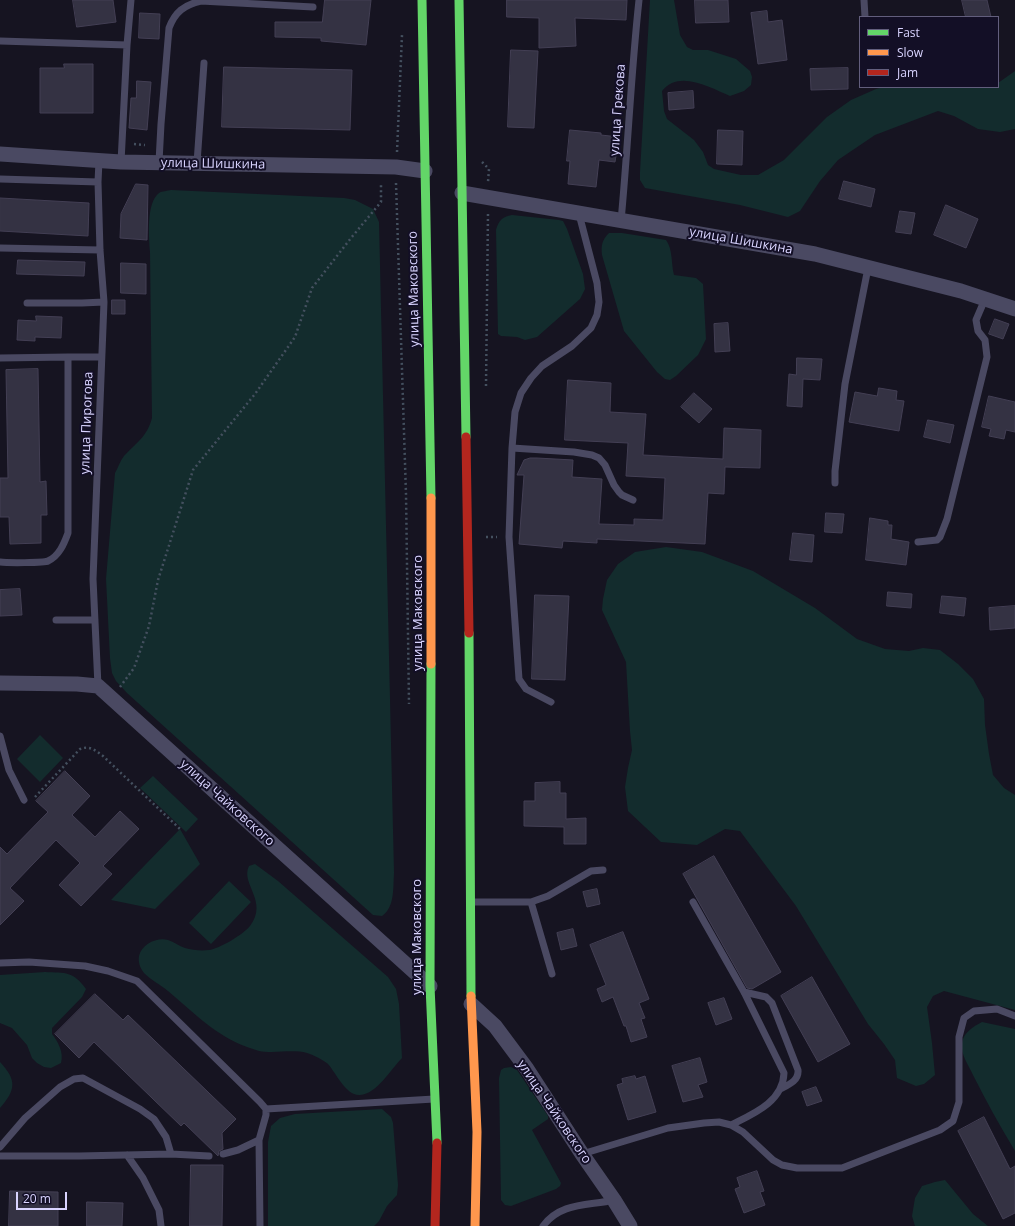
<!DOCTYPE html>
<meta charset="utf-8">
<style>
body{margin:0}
#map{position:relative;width:1015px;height:1226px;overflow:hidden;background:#161421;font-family:"Open Sans",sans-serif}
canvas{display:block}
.legend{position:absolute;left:859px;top:16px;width:140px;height:72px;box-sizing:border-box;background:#130f26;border:1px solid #625e7d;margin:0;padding:5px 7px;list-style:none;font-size:12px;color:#d9d4ff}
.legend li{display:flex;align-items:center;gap:8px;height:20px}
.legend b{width:20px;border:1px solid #625e7d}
.scale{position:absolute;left:16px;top:1192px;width:51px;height:18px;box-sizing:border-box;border:2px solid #d9d4ff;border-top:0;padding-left:5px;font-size:12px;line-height:14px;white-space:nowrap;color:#d9d4ff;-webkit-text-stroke:3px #130f26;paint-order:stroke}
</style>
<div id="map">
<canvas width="1015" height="1226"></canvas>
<ul class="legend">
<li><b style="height:5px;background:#63d668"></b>Fast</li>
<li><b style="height:5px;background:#ff974d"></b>Slow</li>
<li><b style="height:5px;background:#b3261e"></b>Jam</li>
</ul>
<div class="scale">20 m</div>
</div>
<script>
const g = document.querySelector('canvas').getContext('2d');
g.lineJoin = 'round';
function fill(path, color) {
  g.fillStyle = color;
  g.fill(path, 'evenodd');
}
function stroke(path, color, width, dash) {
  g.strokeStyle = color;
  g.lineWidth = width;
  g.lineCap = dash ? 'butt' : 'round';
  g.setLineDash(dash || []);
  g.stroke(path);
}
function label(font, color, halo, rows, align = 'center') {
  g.font = font + ' "Open Sans",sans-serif';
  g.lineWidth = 4;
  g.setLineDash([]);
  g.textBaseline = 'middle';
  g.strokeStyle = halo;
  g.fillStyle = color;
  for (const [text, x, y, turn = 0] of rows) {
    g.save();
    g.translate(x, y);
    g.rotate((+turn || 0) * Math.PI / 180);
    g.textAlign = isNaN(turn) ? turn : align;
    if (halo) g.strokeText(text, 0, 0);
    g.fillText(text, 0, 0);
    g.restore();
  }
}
const green = new Path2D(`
 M 650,0 L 674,0 L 680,35 L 687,47 L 693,50 L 708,50 L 736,59 L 750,71 L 752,77 L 751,85 L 744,91 L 730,96 C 711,88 679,69 662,91 L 664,111 L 667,119 L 694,140 L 703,152 L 708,165 L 714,169 L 741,175 L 758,175 L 784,160 L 827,117 L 851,100 L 876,89 L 883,87 L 998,87 L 998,83 L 1015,71 L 1015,129 L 1000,132 L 978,129 L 954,116 L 938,111 L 875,135 L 838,160 L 820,181 L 800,211 L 788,217 L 740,205 L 645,188 L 640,180 L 640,172 Z
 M 171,190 L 344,198 L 355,200 L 373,209 L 379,222 L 394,873 C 393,888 395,907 382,916 L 373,915 L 127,693 L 116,681 L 112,673 L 110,658 L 106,579 L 115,473 C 118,468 120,461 124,456 C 136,443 147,437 152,418 L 150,252 C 149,237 146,203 159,193 C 162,191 168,191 171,190 Z
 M 512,215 L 559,220 L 563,221 L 567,229 L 583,274 L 585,289 L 580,299 L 537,337 L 525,340 L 517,337 L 501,336 L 498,334 L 496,230 C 499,220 502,217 512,215 Z
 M 609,233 L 622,233 L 666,240 C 673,249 671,264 674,275 L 696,278 L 703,284 L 706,339 L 698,355 L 676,376 L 670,380 L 665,379 L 657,372 L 624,331 L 602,255 C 601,245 602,240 609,233 Z
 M 666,547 L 702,552 L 753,571 L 815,608 L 857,639 L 885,649 L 909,651 L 923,648 L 940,650 L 958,664 L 973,679 L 984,699 L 985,725 L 989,754 L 993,775 L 1004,788 L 1015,795 L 1015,1010 L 944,991 L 933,996 L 927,1007 L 932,1043 L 935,1075 L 924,1084 L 916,1086 L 897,1078 L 895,1060 L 884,1044 L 868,1024 L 796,906 L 740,831 L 725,829 L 697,845 L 661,842 L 628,811 L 625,787 L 628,768 L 632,750 L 630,731 L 626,662 L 602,610 L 603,599 L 607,580 L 618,564 L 635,552 Z
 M 40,735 L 63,758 L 40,782 L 17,759 Z
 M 153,776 L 198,819 L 186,832 L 140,788 Z
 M 180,829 L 200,864 L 155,909 L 111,900 Z
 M 255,864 L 278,881 L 388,977 L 396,989 L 399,1004 L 402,1058 C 391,1069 377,1094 360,1095 C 346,1096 336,1073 328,1064 C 325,1061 312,1054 307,1053 C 292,1049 274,1054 259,1051 C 255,1050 251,1048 247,1047 C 216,1036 193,1012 168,991 C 161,985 151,980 144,973 C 140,968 138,962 139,956 C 142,944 157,937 168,940 C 174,942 179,946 185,948 C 192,950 201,951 209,950 C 219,949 244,934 250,926 C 269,901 240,884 249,866 Z
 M 229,881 L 251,902 L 211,944 L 189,923 Z
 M 45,972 C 66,973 73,971 86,989 L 82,997 L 52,1028 L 52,1034 C 58,1042 64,1052 61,1063 L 51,1068 L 44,1067 L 37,1063 L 32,1058 L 27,1045 L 12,1028 L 0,1023 L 0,975 Z
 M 982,1022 L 1015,1029 L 1015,1151 C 1000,1126 986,1101 973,1075 C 969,1066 960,1054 962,1043 C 963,1033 974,1026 982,1022 Z
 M 0,1062 C 17,1080 16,1090 0,1108 Z
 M 511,1067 L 517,1070 L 548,1116 L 548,1119 L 532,1130 L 561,1183 L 560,1186 L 556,1189 L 511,1206 L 505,1205 L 501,1200 L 499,1078 L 501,1070 L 504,1068 Z
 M 382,1109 L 391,1117 L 393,1123 L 398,1185 L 397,1195 L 387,1206 L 379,1221 L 374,1226 L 268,1226 L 268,1142 L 271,1126 L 280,1118 L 295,1114 Z
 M 945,1180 L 973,1214 L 988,1226 L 915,1226 L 912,1216 L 915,1198 L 922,1186 L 935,1182 Z`);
const building = new Path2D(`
 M 73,0 L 113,0 L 116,22 L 77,27 Z
 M 325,0 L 371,0 L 366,45 L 321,41 L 321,38 L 275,37 L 275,22 L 322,22 Z
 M 507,0 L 627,0 L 626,20 L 575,18 L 576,46 L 539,48 L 539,18 L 507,17 Z
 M 695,0 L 728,0 L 729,22 L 696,23 Z
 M 962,0 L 987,0 L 991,17 L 966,17 Z
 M 767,11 L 768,22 L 782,20 L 787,60 L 758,64 L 751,13 Z
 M 140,13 L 160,14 L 159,39 L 139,38 Z
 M 511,50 L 538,51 L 534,128 L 508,127 Z
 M 64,64 L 93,64 L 93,113 L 40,113 L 40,68 L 64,68 Z
 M 224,67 L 352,70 L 350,130 L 222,127 Z
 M 848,68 L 848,89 L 811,90 L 810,69 Z
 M 137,81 L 151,82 L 147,130 L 129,128 L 131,98 L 136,98 Z
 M 693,91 L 694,108 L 669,110 L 668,93 Z
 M 570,130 L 601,133 L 601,135 L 619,137 L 615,162 L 599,160 L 596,187 L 568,184 L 570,161 L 567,161 Z
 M 718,130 L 743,131 L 742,165 L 717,164 Z
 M 844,181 L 875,189 L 871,207 L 839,199 Z
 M 136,184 L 148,185 L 147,240 L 120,238 L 121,214 Z
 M 0,198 L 89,203 L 88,236 L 0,231 Z
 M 946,205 L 978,219 L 966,248 L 934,235 Z
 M 900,211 L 915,213 L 911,234 L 896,232 Z
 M 18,260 L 85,262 L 84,276 L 17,274 Z
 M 121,263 L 146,264 L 146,294 L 121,293 Z
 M 112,300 L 125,300 L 125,314 L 112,314 Z
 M 36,316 L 62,317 L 61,338 L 35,337 L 35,341 L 17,340 L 18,320 L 36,321 Z
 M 995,319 L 1009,324 L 1003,339 L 989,334 Z
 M 728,323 L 730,351 L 715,352 L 714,324 Z
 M 797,358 L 822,359 L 820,380 L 803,379 L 802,407 L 787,406 L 789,374 L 796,375 Z
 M 38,369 L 40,482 L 46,481 L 47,515 L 41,515 L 41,543 L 10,544 L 9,517 L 0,517 L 0,478 L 8,478 L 6,370 Z
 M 568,380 L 611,383 L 610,412 L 646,414 L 643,455 L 723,459 L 724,428 L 761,430 L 760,468 L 725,467 L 724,494 L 708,493 L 705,544 L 597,539 L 597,543 L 563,541 L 562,548 L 519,544 L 524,475 L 517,475 L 524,460 L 530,458 L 537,458 L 573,460 L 572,477 L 602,479 L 599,524 L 634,525 L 634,519 L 663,520 L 665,478 L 626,476 L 628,443 L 565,440 Z
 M 879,388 L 897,391 L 896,400 L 904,401 L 899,431 L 849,422 L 855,392 L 877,396 Z
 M 694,393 L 712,409 L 699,423 L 681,407 Z
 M 989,396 L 1015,402 L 1015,432 L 1006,430 L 1004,439 L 989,436 L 991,429 L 982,427 Z
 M 928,420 L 954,425 L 950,443 L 924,437 Z
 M 826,513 L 844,514 L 842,533 L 825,532 Z
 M 870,518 L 888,521 L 888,525 L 892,525 L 891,539 L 909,542 L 906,565 L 866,560 Z
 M 793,533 L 814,535 L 812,562 L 790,560 Z
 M 20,589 L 22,615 L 0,616 L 0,590 Z
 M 888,592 L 912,594 L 911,608 L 887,606 Z
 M 535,595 L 569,596 L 565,680 L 532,679 Z
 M 942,596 L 966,598 L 964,616 L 940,613 Z
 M 1015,606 L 1015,628 L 990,630 L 989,608 Z
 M 65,771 L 90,796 L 72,815 L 95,837 L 120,811 L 139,829 L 103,866 L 112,874 L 81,906 L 59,885 L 80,863 L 56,840 L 10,888 L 24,901 L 0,925 L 0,847 L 7,854 L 48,812 L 36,801 Z
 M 560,782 L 560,793 L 566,793 L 566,819 L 586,818 L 586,844 L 564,844 L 564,827 L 524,826 L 524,801 L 535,801 L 535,783 Z
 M 714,856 L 781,972 L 752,989 L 747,988 L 683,874 Z
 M 597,889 L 600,904 L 587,907 L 583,892 Z
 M 573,929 L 577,946 L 561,950 L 557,933 Z
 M 623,932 L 649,999 L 639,1003 L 645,1018 L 641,1019 L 647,1037 L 631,1042 L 626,1026 L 624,1026 L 613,997 L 602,1002 L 597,989 L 606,985 L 590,945 Z
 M 812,977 L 850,1044 L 818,1062 L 781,996 Z
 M 95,994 L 123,1020 L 128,1015 L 236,1119 L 222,1133 L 223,1149 L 219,1151 L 218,1156 L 184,1123 L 181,1126 L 94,1042 L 79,1058 L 55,1034 Z
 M 724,998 L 732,1019 L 716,1025 L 708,1003 Z
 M 700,1058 L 707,1082 L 698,1085 L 703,1097 L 683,1102 L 672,1066 Z
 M 635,1076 L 636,1079 L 645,1076 L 656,1112 L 628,1120 L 617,1085 L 623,1083 L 622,1079 Z
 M 816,1087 L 822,1101 L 807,1106 L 802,1092 Z
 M 984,1117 L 1010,1169 L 1015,1166 L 1015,1213 L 1003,1219 L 958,1131 Z
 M 191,1165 L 223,1165 L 222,1226 L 190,1226 Z
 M 757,1171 L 764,1191 L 760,1192 L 765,1205 L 744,1213 L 735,1189 L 740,1187 L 737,1178 Z
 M 10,1191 L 58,1192 L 58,1226 L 9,1226 Z
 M 87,1202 L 123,1203 L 122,1226 L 87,1226 Z`);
const path = new Path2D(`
 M 134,144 L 145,145
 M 397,152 L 402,35
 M 482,162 L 489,169 L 488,182
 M 396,183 L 406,494 L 409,704
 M 486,386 L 488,213
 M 486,537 L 497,537
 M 120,687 L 134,668 L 149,626 L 158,580 L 193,470 L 255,394 L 295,337 L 312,288 L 351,238 L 381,202 L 381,183
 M 35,797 L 80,749 C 90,745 96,751 103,756 L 180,829`);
const lane = new Path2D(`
 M 864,0 L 865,17
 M 0,41 L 127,45
 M 121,162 L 127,45 L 131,0
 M 159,162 L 161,124 L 169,28 C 175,12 184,5 201,1 L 313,7
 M 197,163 L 204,63
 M 0,179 L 98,182
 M 621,221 C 628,147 631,73 639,0
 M 0,248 L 100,250
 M 27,303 L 82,303 L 104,302
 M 0,358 L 68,357
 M 512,448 L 574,452 L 592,455 L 599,458 L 605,465 L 614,485 L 619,492 L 622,495 L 633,500
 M 835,483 L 835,471 L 845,384 L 868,268
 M 918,542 L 937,540 L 940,537 L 947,519 L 987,357 L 985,340 L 978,331 L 976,320 L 985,299
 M 0,562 C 6,563 44,563 48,561 C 59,556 64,544 68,533 L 68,357 L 101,357
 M 56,620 L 95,620
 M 98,686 L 93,579 L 104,302 L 100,250 L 98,182 L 99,161
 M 551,702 L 526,689 L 519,679 L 509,537 L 512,448 L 515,412 L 521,393 L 531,378 L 542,366 L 572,346 L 591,328 L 597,315 L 599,302 L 597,283 L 579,214
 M 0,736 L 9,770 L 24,800
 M 473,902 L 531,902 L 548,896 L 591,871 L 603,870
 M 531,902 L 552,974
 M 693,902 L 744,992 L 784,1073 C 783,1102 753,1114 731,1125
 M 0,963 L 29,962 L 85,966 L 108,971 L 137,981 L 260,1102 L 266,1109 L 266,1115 L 259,1140
 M 744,992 L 766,997 L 772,1003 L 798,1070 C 799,1081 788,1085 780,1089
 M 266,1109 L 434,1099
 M 0,1147 L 25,1118 L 60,1087 L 74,1079 L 83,1078 L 140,1109 L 154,1119 L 166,1137 L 171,1154
 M 223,1154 L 238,1150 L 259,1140 L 260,1226
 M 582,1154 L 668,1128 L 704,1123 L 719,1122 L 731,1125 L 743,1132 L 773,1160 L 782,1165 L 797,1168 L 842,1168 L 940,1130 L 953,1121 L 959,1102 L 959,1037 L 964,1018 L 974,1011 L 997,1009 L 1015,1016
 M 127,1155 L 143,1178 L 159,1210 L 161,1226
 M 0,1156 L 79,1156 L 171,1154 L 209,1156
 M 543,1226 C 561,1202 588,1206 614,1200`);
const street = new Path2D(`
 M 0,154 L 121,162 L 396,167 L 425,171
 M 462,193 L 815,254 L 961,291 L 1015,309
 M 0,683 L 77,684 L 98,686 L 430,986
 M 471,1004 L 495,1026 L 527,1069 L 582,1154 L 614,1200 L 630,1226`);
const fast = new Path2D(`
 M 422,0 L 431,498
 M 459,0 L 466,437
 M 469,633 L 471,996
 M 431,664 L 430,986 L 437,1143`);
const slow = new Path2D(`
 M 431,664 L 431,498
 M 471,996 L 477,1132 L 475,1226`);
const jam = new Path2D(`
 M 466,437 L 469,633
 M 435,1226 L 437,1143`);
const streetNames = [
 ["улица Грекова",618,110,-86],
 ["улица Шишкина",213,164,1],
 ["улица Шишкина",741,241,10],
 ["улица Маковского",414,289,-91],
 ["улица Пирогова",87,423,-88],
 ["улица Маковского",418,613,-90],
 ["улица Чайковского",227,803,42],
 ["улица Маковского",417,937,-90],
 ["улица Чайковского",554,1112,56]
];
fill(green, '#132c2d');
fill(building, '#343243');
stroke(building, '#433f54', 1);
stroke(path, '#44505f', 2.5, [2, 3]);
stroke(lane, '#4a4962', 7);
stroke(street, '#4a4962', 15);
stroke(fast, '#63d668', 9);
stroke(slow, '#ff974d', 9);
stroke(jam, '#b3261e', 9);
label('13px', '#d9d4ff', '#130f26', streetNames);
</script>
